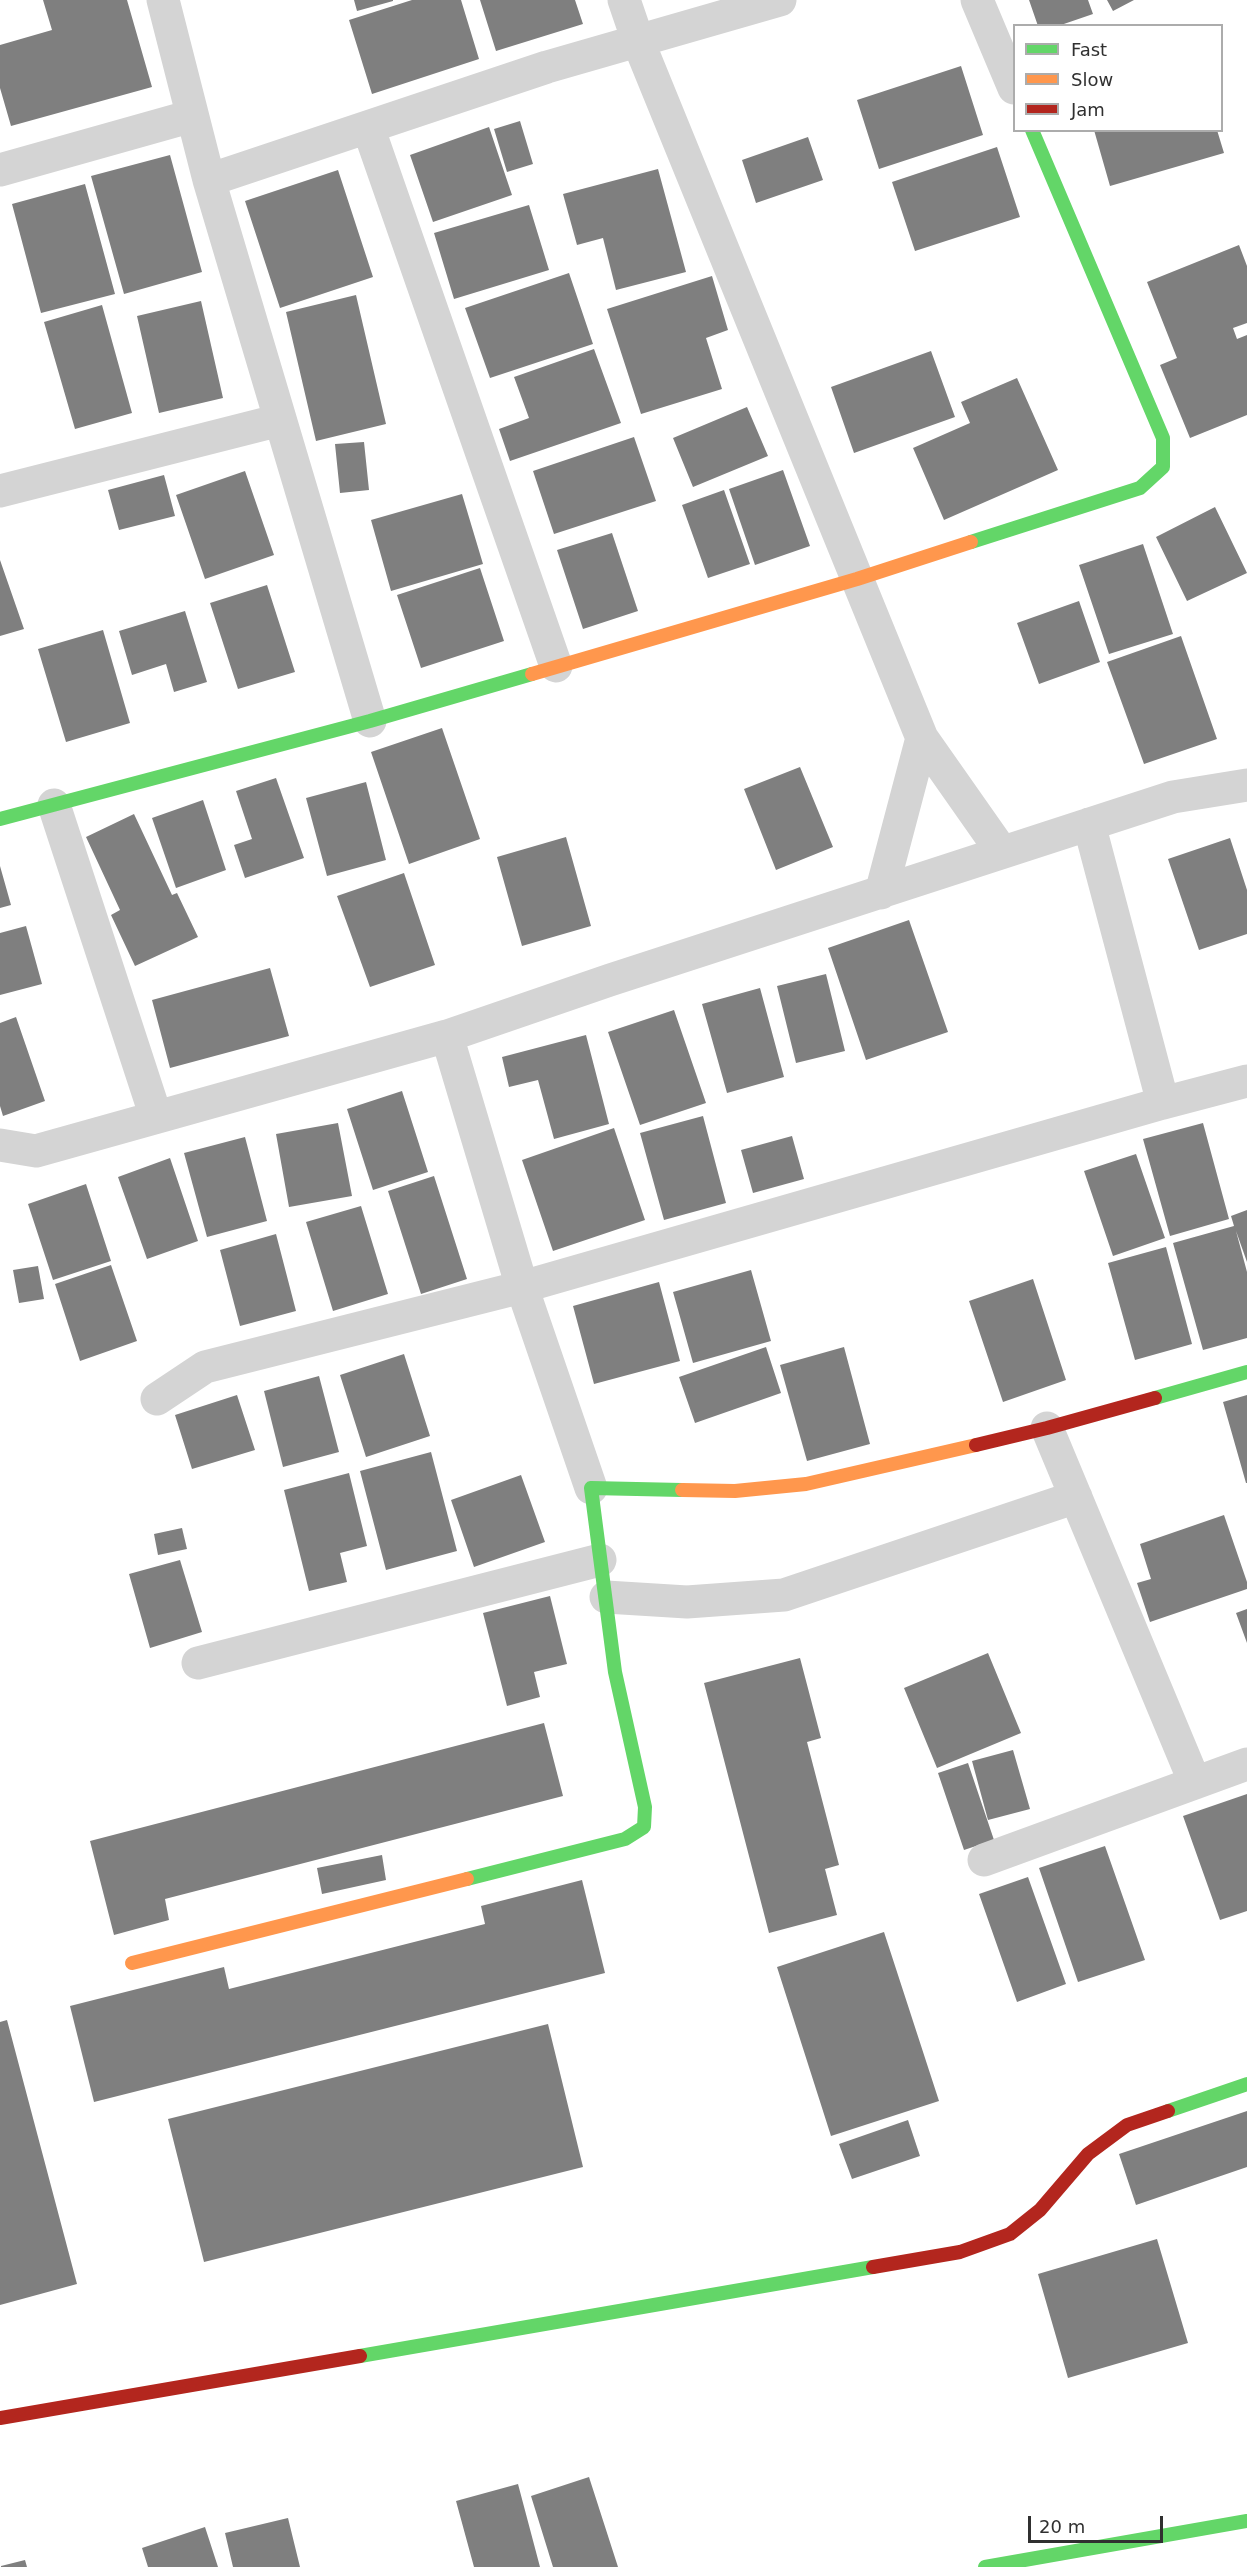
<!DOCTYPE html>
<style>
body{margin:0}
#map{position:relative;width:1247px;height:2567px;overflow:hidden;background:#fff;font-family:"DejaVu Sans",sans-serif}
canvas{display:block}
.legend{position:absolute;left:1013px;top:24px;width:210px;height:108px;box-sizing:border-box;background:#fff;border:2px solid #acacac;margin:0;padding:8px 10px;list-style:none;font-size:18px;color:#303030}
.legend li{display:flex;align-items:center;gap:12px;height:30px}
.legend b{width:30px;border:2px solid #acacac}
.scale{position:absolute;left:1028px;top:2516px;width:135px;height:27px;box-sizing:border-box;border:3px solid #303030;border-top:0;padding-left:8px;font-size:18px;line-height:21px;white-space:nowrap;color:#303030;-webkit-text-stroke:4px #fff;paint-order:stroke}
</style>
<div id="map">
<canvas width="1247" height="2567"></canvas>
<ul class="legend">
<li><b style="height:8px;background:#63d668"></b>Fast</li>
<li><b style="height:8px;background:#ff974d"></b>Slow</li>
<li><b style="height:8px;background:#b3261e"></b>Jam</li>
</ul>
<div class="scale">20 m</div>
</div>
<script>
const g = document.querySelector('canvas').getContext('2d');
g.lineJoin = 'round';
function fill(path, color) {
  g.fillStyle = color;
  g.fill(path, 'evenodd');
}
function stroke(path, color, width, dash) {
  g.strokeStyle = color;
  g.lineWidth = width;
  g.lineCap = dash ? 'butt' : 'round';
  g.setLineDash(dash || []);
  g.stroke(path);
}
const building = new Path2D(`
 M 43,0 L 127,0 L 152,87 L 11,126 L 0,88 L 0,45 L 52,30 Z
 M 354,0 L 393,0 L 393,1 L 357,11 Z
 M 412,0 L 461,0 L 479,59 L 372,94 L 349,20 Z
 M 480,0 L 575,0 L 583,24 L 496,51 Z
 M 1029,0 L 1088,0 L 1093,14 L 1058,26 L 1038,26 Z
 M 1107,0 L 1134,0 L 1113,11 Z
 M 961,66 L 983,135 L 879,169 L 857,100 Z
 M 520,121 L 533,164 L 507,172 L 494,129 Z
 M 489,127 L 512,195 L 433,222 L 410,155 Z
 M 1094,130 L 1217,130 L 1224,153 L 1110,186 Z
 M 808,137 L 823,180 L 756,203 L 742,160 Z
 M 997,147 L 1020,217 L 915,251 L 892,182 Z
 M 170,155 L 202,272 L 124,294 L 91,176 Z
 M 658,169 L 686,272 L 616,290 L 603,238 L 577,245 L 563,194 Z
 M 338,170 L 373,277 L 280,308 L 245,201 Z
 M 85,184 L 115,294 L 41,313 L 12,204 Z
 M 529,205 L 549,270 L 454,299 L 434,233 Z
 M 1239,245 L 1247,266 L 1247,323 L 1233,328 L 1237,339 L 1247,335 L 1247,415 L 1190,438 L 1160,365 L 1177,358 L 1147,282 Z
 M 569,273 L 593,344 L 490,378 L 465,308 Z
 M 712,276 L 728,330 L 706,338 L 722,389 L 641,414 L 607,309 Z
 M 356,295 L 386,424 L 316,441 L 286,312 Z
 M 201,301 L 223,398 L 159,413 L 137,316 Z
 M 102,305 L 132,413 L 75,429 L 44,322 Z
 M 594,349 L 621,423 L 510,461 L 499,429 L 529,418 L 514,377 Z
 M 931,351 L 955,417 L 854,453 L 831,387 Z
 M 1017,378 L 1058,470 L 944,520 L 913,448 L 970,423 L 961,402 Z
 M 747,407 L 768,456 L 693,487 L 673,438 Z
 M 634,437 L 656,501 L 554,534 L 533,471 Z
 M 364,442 L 369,490 L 340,493 L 335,444 Z
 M 783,470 L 810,546 L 755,565 L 729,489 Z
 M 245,471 L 274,555 L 205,579 L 176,495 Z
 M 164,475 L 175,516 L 119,530 L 108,490 Z
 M 724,490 L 750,564 L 708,578 L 682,505 Z
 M 462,494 L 483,564 L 391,591 L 371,520 Z
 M 1215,507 L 1247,573 L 1187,601 L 1156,537 Z
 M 612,533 L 638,611 L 583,629 L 557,550 Z
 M 1143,544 L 1173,634 L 1109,654 L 1079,565 Z
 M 0,560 L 24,629 L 0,636 Z
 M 480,568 L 504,641 L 421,668 L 397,595 Z
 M 267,585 L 295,672 L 238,689 L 210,603 Z
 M 1079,601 L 1100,662 L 1039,684 L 1017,623 Z
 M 185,611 L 207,682 L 174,692 L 166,664 L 132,675 L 119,631 Z
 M 103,630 L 130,723 L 66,742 L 38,649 Z
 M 1181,636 L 1217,739 L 1144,764 L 1107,662 Z
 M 442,728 L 480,839 L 409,864 L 371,752 Z
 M 800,767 L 833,847 L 776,870 L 744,789 Z
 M 276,778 L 304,858 L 245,878 L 234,845 L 252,839 L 236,791 Z
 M 366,782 L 386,860 L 327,876 L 306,798 Z
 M 203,800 L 226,870 L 176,888 L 152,818 Z
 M 134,814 L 172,895 L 177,893 L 198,937 L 135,966 L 111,915 L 120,910 L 86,837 Z
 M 566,837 L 591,926 L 522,946 L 497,857 Z
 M 1230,838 L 1247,890 L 1247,934 L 1199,950 L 1168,859 Z
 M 0,866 L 11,905 L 0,908 Z
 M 404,873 L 435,965 L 370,987 L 337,896 Z
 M 909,920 L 948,1032 L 866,1060 L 828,948 Z
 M 26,926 L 42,984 L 0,995 L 0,933 Z
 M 270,968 L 289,1036 L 170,1068 L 152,1000 Z
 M 826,974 L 845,1051 L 796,1063 L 777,986 Z
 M 760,988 L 784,1077 L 727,1093 L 702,1004 Z
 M 674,1010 L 706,1103 L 640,1125 L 608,1032 Z
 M 16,1017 L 45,1101 L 3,1116 L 0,1106 L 0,1023 Z
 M 586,1035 L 609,1124 L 554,1139 L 538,1080 L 509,1087 L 502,1057 Z
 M 402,1091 L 428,1172 L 373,1190 L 347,1109 Z
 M 703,1116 L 726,1203 L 664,1220 L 640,1133 Z
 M 338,1123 L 352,1196 L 289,1207 L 276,1134 Z
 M 1203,1123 L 1229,1219 L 1170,1236 L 1143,1139 Z
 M 614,1128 L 645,1220 L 553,1251 L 522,1160 Z
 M 792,1136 L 804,1179 L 753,1193 L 741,1150 Z
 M 245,1137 L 267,1221 L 207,1237 L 184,1153 Z
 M 1136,1154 L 1165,1238 L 1113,1256 L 1084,1171 Z
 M 170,1158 L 198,1241 L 147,1259 L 118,1177 Z
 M 434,1176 L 467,1279 L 421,1294 L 388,1191 Z
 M 86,1184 L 111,1261 L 53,1280 L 28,1204 Z
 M 361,1206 L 388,1294 L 333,1311 L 306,1222 Z
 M 1247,1210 L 1247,1262 L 1236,1231 L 1247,1272 L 1247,1338 L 1203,1350 L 1173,1243 L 1234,1226 L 1231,1216 Z
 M 276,1234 L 296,1311 L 240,1326 L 220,1250 Z
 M 1166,1247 L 1192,1344 L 1135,1360 L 1108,1263 Z
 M 111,1265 L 137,1341 L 80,1361 L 55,1284 Z
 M 38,1266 L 44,1299 L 19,1303 L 13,1270 Z
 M 751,1270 L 771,1341 L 693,1363 L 673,1292 Z
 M 1033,1279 L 1066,1380 L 1003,1402 L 969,1301 Z
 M 659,1282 L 680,1361 L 594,1384 L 573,1306 Z
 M 766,1347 L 781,1393 L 695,1423 L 679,1377 Z
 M 844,1347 L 870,1444 L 807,1461 L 780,1365 Z
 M 404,1354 L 430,1436 L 366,1457 L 340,1375 Z
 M 319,1376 L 339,1452 L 283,1467 L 264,1391 Z
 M 237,1395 L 255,1450 L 192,1469 L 175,1415 Z
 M 1247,1395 L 1247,1483 L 1246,1483 L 1223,1402 Z
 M 431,1452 L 457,1551 L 386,1570 L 360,1471 Z
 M 349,1473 L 367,1546 L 340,1553 L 347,1582 L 309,1591 L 284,1490 Z
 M 521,1475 L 545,1542 L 474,1567 L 451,1500 Z
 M 1224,1515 L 1247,1582 L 1247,1589 L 1150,1622 L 1137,1583 L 1151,1579 L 1140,1544 Z
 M 182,1528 L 187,1549 L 158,1555 L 154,1534 Z
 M 180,1560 L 202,1632 L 150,1648 L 129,1574 Z
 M 550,1596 L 567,1664 L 534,1672 L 540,1697 L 507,1706 L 483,1613 Z
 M 1247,1609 L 1247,1643 L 1236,1613 Z
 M 988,1653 L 1021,1733 L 937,1768 L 904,1688 Z
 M 800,1658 L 821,1738 L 807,1742 L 839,1865 L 825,1869 L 837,1915 L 769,1933 L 704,1683 Z
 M 544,1723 L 563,1796 L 165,1899 L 169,1920 L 114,1935 L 90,1841 Z
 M 1013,1750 L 1030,1809 L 988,1820 L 972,1761 Z
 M 968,1763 L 994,1840 L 964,1850 L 938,1773 Z
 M 1247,1794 L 1247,1911 L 1220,1920 L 1183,1816 Z
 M 1105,1846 L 1145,1960 L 1078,1982 L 1039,1868 Z
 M 382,1855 L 386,1880 L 322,1894 L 317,1868 Z
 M 1028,1877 L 1066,1984 L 1017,2002 L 979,1894 Z
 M 582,1880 L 605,1973 L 94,2102 L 70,2006 L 224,1967 L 229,1989 L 485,1924 L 481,1906 Z
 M 884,1932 L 939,2101 L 831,2136 L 777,1967 Z
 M 7,2020 L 77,2284 L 0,2305 L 0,2022 Z
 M 548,2024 L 583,2167 L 204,2262 L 168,2119 Z
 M 1247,2111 L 1247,2167 L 1136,2205 L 1119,2154 Z
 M 908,2120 L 920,2156 L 852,2179 L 839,2144 Z
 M 1157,2239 L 1188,2343 L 1068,2378 L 1038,2274 Z
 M 589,2477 L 618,2567 L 553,2567 L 531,2496 Z
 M 518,2484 L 540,2567 L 474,2567 L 456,2501 Z
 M 288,2518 L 300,2567 L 233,2567 L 225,2533 Z
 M 205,2527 L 218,2567 L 148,2567 L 142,2548 Z
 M 25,2560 L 27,2567 L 1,2567 L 1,2566 Z`);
const street = new Path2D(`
 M 163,0 L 209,180 L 370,721
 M 624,0 L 638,41 L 922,738 L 1002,852
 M 977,0 L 1014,88
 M 368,127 L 556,666
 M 0,170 L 192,116
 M 209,180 L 547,67 L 780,0
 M 0,491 L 280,420
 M 54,805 L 156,1117
 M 1089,824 L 1163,1103
 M 881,893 L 922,738
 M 447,1036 L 522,1287 L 591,1488
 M 0,1145 L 36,1151 L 447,1036 L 610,980 L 1173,797 L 1247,785
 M 157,1399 L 205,1367 L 522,1287 L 1163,1103 L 1247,1081
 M 1047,1428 L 1195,1783
 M 606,1597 L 687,1602 L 784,1595 L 1076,1497
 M 198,1663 L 600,1560
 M 984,1860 L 1247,1764`);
const fast = new Path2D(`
 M 971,542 L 1140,488 L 1163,467 L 1163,438 L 1032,130
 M 0,819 L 370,721 L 532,674
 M 1155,1398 L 1247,1372
 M 467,1879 L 625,1839 L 644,1827 L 645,1807 L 615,1672 L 591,1488 L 682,1490
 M 1168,2111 L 1247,2084
 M 360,2356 L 873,2267
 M 985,2567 L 1247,2521`);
const slow = new Path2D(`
 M 532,674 L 857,579 L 971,542
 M 682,1490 L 735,1491 L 806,1484 L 976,1445
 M 132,1963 L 467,1879`);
const jam = new Path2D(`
 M 976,1445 L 1047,1428 L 1155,1398
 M 873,2267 L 960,2252 L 1010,2234 L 1040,2210 L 1088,2154 L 1127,2125 L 1168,2111
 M 0,2418 L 360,2356`);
fill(building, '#7f7f7f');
stroke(street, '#d4d4d4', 33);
stroke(fast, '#63d668', 14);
stroke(slow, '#ff974d', 14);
stroke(jam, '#b3261e', 14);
</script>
